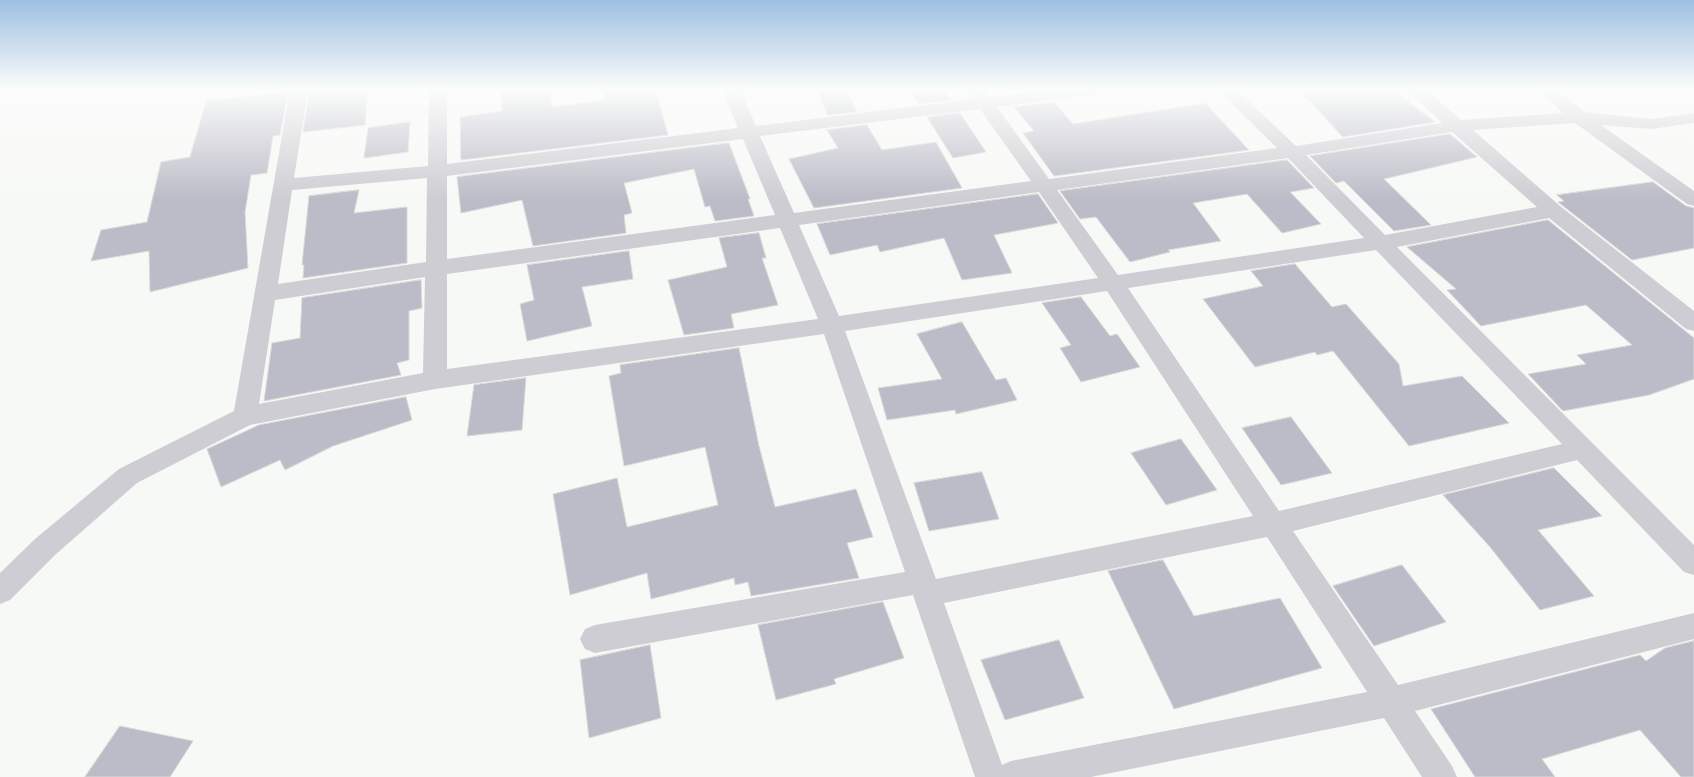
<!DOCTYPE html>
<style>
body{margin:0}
canvas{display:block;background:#f7f9f6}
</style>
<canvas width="1694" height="777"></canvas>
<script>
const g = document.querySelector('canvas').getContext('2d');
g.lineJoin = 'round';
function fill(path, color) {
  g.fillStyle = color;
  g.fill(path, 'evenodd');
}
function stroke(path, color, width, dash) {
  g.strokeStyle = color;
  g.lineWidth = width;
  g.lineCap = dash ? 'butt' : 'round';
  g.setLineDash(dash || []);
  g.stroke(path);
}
const building = new Path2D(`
 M 310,90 L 368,90 L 365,125 L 303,132 Z
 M 501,90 L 550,90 L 552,107 L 605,100 L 603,90 L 656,90 L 668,135 L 461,160 L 460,117 L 502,111 Z
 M 817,90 L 847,90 L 857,112 L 828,115 Z
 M 910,90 L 945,90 L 951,100 L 919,104 Z
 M 1300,90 L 1393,90 L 1435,122 L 1343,137 Z
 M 288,92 L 280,135 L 273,136 L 267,173 L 251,175 L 245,212 L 248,268 L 150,292 L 149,251 L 91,261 L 101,230 L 147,222 L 161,162 L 190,157 L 206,101 Z
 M 1054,102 L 1073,124 L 1205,103 L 1249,150 L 1054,176 L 1023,133 L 1034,131 L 1014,107 Z
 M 960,113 L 986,152 L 953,158 L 927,117 Z
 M 410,122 L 408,152 L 364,158 L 368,128 Z
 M 867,125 L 882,150 L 936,142 L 962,188 L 814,208 L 789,159 L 838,148 L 827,130 Z
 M 1450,134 L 1477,157 L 1384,179 L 1431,225 L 1394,231 L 1344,181 L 1336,183 L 1310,156 Z
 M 729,143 L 750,199 L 748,199 L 754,216 L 715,221 L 710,206 L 705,207 L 694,169 L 624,183 L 632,213 L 624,215 L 626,233 L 533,246 L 522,200 L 461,213 L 457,177 Z
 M 1287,160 L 1314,188 L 1290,192 L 1321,224 L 1282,233 L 1247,194 L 1193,203 L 1221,241 L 1168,250 L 1170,252 L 1130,262 L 1096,217 L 1080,219 L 1060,191 Z
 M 1653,182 L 1686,206 L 1694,208 L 1694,248 L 1632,260 L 1558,202 L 1564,201 L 1557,195 Z
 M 359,190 L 354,213 L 407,207 L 407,263 L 303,278 L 304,265 L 302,265 L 309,196 Z
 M 1038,194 L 1058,223 L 994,235 L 1012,273 L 962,280 L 944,238 L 880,252 L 877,245 L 830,255 L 817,224 Z
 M 1548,220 L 1694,338 L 1694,379 L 1649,395 L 1563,411 L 1528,374 L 1586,364 L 1577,355 L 1632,345 L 1586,305 L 1481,326 L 1447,290 L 1456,289 L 1407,247 Z
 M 759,233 L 766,258 L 762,258 L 778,305 L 731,314 L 734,328 L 684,335 L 668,280 L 727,267 L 719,238 Z
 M 629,251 L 633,279 L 582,287 L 592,326 L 527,341 L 520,304 L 534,300 L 527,265 Z
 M 1295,264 L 1332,307 L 1346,304 L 1399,364 L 1403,386 L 1462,376 L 1509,423 L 1409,446 L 1333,351 L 1317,355 L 1315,352 L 1255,367 L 1203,299 L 1263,286 L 1251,271 Z
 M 421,280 L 422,308 L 409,311 L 409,360 L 397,363 L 401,375 L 264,401 L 272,343 L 300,338 L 302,298 Z
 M 1081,297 L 1110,336 L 1117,334 L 1140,367 L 1081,382 L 1060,348 L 1071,345 L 1042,303 Z
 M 962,322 L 996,380 L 1006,378 L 1017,400 L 956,414 L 955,410 L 887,420 L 878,388 L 942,379 L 917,334 Z
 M 739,348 L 759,446 L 775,507 L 856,489 L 873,537 L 847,543 L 859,578 L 751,596 L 748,582 L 735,585 L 734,578 L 651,599 L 647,573 L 570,595 L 553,494 L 617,478 L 627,527 L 718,505 L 705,447 L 624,466 L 609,376 L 621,373 L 620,365 Z
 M 526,378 L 522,430 L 467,436 L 474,385 Z
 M 406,397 L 412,420 L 333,446 L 285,470 L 280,460 L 221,487 L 207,449 L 259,425 Z
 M 1291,417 L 1332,473 L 1281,485 L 1242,428 Z
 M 1181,439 L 1217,490 L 1166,505 L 1131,453 Z
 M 1554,468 L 1602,516 L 1538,530 L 1594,596 L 1540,610 L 1490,547 L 1443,495 Z
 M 982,472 L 999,519 L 929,531 L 914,483 Z
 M 1163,560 L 1194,616 L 1280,598 L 1322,668 L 1174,709 L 1108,571 Z
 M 1402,565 L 1446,622 L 1374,646 L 1333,586 Z
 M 883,602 L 904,658 L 834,679 L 836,684 L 776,700 L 758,625 Z
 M 1059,640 L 1084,698 L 1005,720 L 981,660 Z
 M 1694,641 L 1694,777 L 1681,777 L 1640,730 L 1542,759 L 1555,777 L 1475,777 L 1431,709 L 1640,655 L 1646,661 L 1665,648 Z
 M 650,645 L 661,718 L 589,738 L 580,660 Z
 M 120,726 L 193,741 L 170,777 L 85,777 Z`);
const minor = new Path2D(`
 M 290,90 L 308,90 L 294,178 L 428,166 L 429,90 L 447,90 L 447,164 L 738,128 L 722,90 L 740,90 L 756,126 L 974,99 L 967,90 L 985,90 L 990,97 L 1046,90 L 1099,90 L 1096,94 L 1090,95 L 997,107 L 1049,179 L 1277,148 L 1218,90 L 1237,90 L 1296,146 L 1442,123 L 1407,90 L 1427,90 L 1461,120 L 1563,113 L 1538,90 L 1558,90 L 1584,112 L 1651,119 L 1694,113 L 1694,123 L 1651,129 L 1601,125 L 1694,191 L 1694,206 L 1687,204 L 1575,123 L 1473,130 L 1560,206 L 1694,311 L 1694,331 L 1686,329 L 1549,218 L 1397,247 L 1694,545 L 1694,575 L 1684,572 L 1577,460 L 1293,531 L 1398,685 L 1694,613 L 1694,639 L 1415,711 L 1452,766 L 1457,777 L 1422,777 L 1384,718 L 1091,777 L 975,777 L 913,595 L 595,653 L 585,649 L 580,639 L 585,629 L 595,625 L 905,572 L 824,334 L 435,389 L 250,425 L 137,483 L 55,555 L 10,600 L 0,604 L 0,573 L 35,539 L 119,469 L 234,411 ZM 980,109 L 1031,181 L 794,213 L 760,136 ZM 1452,132 L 1537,207 L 1385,235 L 1306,155 ZM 743,139 L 775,215 L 447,259 L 447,176 ZM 1288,158 L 1364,238 L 1118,275 L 1057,190 ZM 427,178 L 426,262 L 278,284 L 292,190 ZM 1039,192 L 1098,278 L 839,316 L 799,225 ZM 780,228 L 818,319 L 447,369 L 447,274 ZM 1376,250 L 1562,444 L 1279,511 L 1128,288 ZM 425,277 L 423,373 L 259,404 L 275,300 ZM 1107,291 L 1253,516 L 936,579 L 845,331 ZM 1267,537 L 1367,692 L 1011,761 L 1002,765 L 944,603 Z`);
fill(building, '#bcbcc8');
stroke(building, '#d9dad8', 1);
fill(minor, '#cecdd3');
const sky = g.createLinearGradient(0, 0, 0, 199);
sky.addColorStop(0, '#9ebfe2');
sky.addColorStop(0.45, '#fbfcfb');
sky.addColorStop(1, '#fbfcfb00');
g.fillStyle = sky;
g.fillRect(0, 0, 1694, 199);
</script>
